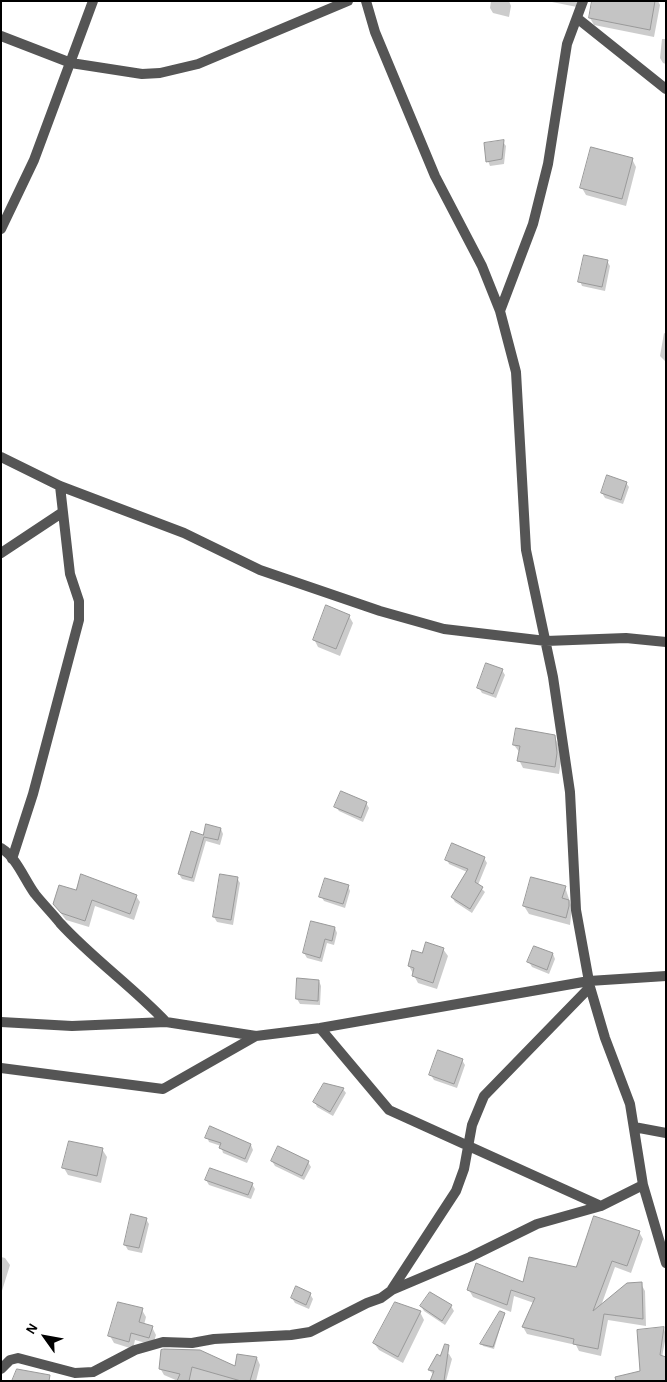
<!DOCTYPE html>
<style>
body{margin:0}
#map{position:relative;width:667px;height:1382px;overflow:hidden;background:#fff;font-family:"Alegreya Sans",sans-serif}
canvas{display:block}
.frame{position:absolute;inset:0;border:2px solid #000;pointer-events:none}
.north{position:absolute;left:20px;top:1312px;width:50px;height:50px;-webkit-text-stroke:4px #fff;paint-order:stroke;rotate:302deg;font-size:14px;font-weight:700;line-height:20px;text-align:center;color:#000}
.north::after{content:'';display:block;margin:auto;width:18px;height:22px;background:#000;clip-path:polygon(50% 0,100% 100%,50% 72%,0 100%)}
</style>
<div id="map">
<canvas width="667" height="1382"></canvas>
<div class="frame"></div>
<div class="north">N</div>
</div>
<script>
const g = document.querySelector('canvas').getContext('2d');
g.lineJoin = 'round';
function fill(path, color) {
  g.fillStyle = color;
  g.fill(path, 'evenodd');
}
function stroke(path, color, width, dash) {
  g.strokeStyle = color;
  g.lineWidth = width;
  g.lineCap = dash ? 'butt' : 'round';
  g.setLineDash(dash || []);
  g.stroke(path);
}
const shadow = new Path2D(`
 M 491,1 L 509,1 L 511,6 L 509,17 L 493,13 L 490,8 Z
 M 547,1 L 578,1 L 577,7 Z
 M 593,1 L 658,1 L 660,5 L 654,37 L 594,25 L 590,18 Z
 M 662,39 L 666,39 L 666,64 L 663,63 L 660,58 Z
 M 503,142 L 506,146 L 504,164 L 490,166 L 488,161 Z
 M 632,159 L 636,167 L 626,206 L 586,195 L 582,188 Z
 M 607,261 L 610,266 L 605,291 L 582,286 L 580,281 Z
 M 664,333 L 666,334 L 666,362 L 660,356 Z
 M 626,483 L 629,487 L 623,504 L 605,498 L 602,493 Z
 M 349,616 L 353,623 L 340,656 L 318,647 L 314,639 Z
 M 502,670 L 505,675 L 496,698 L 482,693 L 479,688 Z
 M 554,736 L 558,744 L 561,761 L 559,774 L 523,768 L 519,760 L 520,753 L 514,745 Z
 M 366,803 L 369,808 L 363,822 L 339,811 L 336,807 Z
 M 221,829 L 223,834 L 220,845 L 206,841 L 194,882 L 182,879 L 179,874 L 204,836 Z
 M 484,858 L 487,863 L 478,885 L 485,892 L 472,913 L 455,902 L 452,897 L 467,872 L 449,864 L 447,859 Z
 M 221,876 L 237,878 L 240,883 L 233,925 L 217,922 L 214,917 Z
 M 348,886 L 350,891 L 345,908 L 324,901 L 321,896 Z
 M 565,887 L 572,908 L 570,925 L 529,914 L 524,906 Z
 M 77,892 L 136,896 L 140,902 L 134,920 L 95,906 L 89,927 L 66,920 L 54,904 Z
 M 335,928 L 337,933 L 334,945 L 327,943 L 322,962 L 307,958 L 304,953 Z
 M 535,947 L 553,954 L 555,959 L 549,974 L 532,967 L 529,962 Z
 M 443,949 L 448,956 L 437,989 L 418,983 L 409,966 L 423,955 Z
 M 319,981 L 321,986 L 320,1005 L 300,1004 L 297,999 Z
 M 462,1060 L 465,1065 L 457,1088 L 434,1080 L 431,1075 Z
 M 343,1089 L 346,1093 L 333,1116 L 317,1107 L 315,1102 Z
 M 210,1128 L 251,1145 L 253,1150 L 247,1163 L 223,1153 L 221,1146 L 209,1142 L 207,1137 Z
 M 102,1149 L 107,1157 L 101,1183 L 68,1175 L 64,1168 Z
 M 272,1161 L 308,1162 L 311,1167 L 304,1180 L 275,1166 Z
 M 206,1180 L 252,1184 L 255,1189 L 251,1199 L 209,1185 Z
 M 146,1219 L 149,1224 L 142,1253 L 128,1250 L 125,1245 Z
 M 639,1232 L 643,1239 L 631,1273 L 615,1267 L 601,1306 L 641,1284 L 645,1291 L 646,1326 L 608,1320 L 601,1356 L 579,1351 L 576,1345 L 527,1334 L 523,1327 L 534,1303 L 514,1296 L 511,1312 L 473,1297 L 469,1290 L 524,1284 L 577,1269 Z
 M 1,1257 L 5,1258 L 10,1265 L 1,1294 Z
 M 310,1294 L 313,1299 L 309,1309 L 295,1303 L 292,1298 Z
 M 421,1306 L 451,1306 L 454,1311 L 445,1325 L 424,1311 Z
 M 142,1310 L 146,1317 L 144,1325 L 152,1327 L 156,1335 L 153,1345 L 135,1340 L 133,1349 L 114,1343 L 110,1336 Z
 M 420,1312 L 424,1320 L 403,1363 L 379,1350 L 374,1343 Z
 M 504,1314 L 494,1349 L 483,1346 L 482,1344 Z
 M 664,1328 L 666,1336 L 662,1357 L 641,1371 Z
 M 162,1351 L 236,1368 L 257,1358 L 260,1365 L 256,1381 L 178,1381 L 164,1375 L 160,1368 Z
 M 443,1352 L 449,1354 L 452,1359 L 446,1381 L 432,1381 L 434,1375 L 429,1370 L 441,1358 Z`);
const building = new Path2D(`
 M 592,1 L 655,1 L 650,30 L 589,18 Z
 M 504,140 L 502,159 L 486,162 L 484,143 Z
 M 591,147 L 633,158 L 622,199 L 580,188 Z
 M 584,255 L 608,260 L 602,287 L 578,282 Z
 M 607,475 L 627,482 L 621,500 L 601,493 Z
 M 326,605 L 350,615 L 336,649 L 313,640 Z
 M 486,663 L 503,669 L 493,694 L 477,688 Z
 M 516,728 L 555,735 L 557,753 L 555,767 L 517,761 L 520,746 L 513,745 Z
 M 341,791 L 367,802 L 361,818 L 334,807 Z
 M 206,824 L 221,828 L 218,840 L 204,837 L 192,878 L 178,874 L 191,831 L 203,835 Z
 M 452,843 L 485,857 L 475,882 L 483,887 L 470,909 L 451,897 L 468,869 L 445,860 Z
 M 81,874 L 137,895 L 130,914 L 92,900 L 85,921 L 61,913 L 53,904 L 59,885 L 76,890 Z
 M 220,874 L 238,877 L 231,920 L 213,917 Z
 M 531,877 L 566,886 L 562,898 L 569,900 L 569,906 L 566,918 L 523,906 Z
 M 325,878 L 349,885 L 343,904 L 319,897 Z
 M 311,921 L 335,927 L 332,941 L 325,939 L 320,958 L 303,953 Z
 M 426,942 L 444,948 L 433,983 L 412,976 L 414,968 L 408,966 L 412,950 L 422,953 Z
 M 534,946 L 553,953 L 547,970 L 527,962 Z
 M 297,978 L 319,980 L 318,1001 L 296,999 Z
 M 438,1050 L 463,1059 L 454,1084 L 429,1075 Z
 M 324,1083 L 344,1088 L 330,1112 L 313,1102 Z
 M 210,1126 L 251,1144 L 245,1159 L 219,1148 L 221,1143 L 205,1138 Z
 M 69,1141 L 103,1148 L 97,1176 L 62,1168 Z
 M 278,1146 L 309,1161 L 302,1176 L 271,1161 Z
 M 210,1168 L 253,1183 L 248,1195 L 205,1180 Z
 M 131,1214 L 147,1218 L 139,1248 L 124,1245 Z
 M 594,1216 L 640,1231 L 627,1266 L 612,1261 L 593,1311 L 627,1283 L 642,1282 L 643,1319 L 604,1314 L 598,1349 L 573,1344 L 574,1339 L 522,1327 L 535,1298 L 511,1290 L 507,1305 L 467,1290 L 476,1263 L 523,1282 L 529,1257 L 576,1267 Z
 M 296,1286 L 311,1293 L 306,1305 L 291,1298 Z
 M 430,1292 L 452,1305 L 442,1321 L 420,1306 Z
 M 118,1302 L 143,1308 L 139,1322 L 153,1326 L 149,1338 L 131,1333 L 129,1342 L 108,1336 Z
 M 395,1302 L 421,1311 L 398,1357 L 373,1343 Z
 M 500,1311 L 505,1313 L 493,1347 L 480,1344 Z
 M 664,1327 L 660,1355 L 666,1357 L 666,1381 L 616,1381 L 615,1377 L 640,1371 L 637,1330 Z
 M 445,1344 L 449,1345 L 444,1381 L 430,1381 L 434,1371 L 428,1370 L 437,1354 L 440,1356 Z
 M 164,1349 L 200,1350 L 235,1366 L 237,1354 L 257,1357 L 250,1381 L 241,1381 L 192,1367 L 189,1381 L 177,1381 L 180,1374 L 159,1369 L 161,1350 Z
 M 17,1369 L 50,1375 L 49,1381 L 12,1381 Z`);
const street = new Path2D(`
 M 366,1 L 375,32 L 435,176 L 482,266 L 500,311 L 516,372 L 526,550 L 553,677 L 570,792 L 576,910 L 590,987 L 605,1038 L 630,1104 L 643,1185 L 666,1263
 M 577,18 L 666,89
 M 1,36 L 71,63 L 142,74 L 160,73 L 198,64 L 348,1
 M 1,229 L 34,160 L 93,1
 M 500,311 L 533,224 L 548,164 L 567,44 L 583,1
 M 1,457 L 60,486 L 184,533 L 260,570 L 380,611 L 444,629 L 546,641 L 626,638 L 666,642
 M 1,553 L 63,512
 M 1,848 C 17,858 24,879 35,894 C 43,904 52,913 60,923 C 93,959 133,987 166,1022
 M 12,859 L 33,794 L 79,620 L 79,601 L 70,574 L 60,486
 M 1,1022 L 72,1026 L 166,1022 L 256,1036 L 320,1028 L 589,981 L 666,976
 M 320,1028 L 389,1110 L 601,1206
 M 1,1068 L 163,1089 L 256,1036
 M 634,1127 L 666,1133
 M 392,1289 L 456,1191 L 464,1169 L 472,1125 L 484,1096 L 590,987
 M 1,1369 L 10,1360 L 18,1358 L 75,1373 L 93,1372 L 135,1350 L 163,1342 L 192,1343 L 214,1339 L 291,1335 L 310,1332 L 367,1303 L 381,1298 L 392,1290 L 470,1257 L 537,1224 L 601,1206 L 643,1185`);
fill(shadow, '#0003');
fill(building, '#c4c4c4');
stroke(building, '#999', 1);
stroke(street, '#555', 10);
</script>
